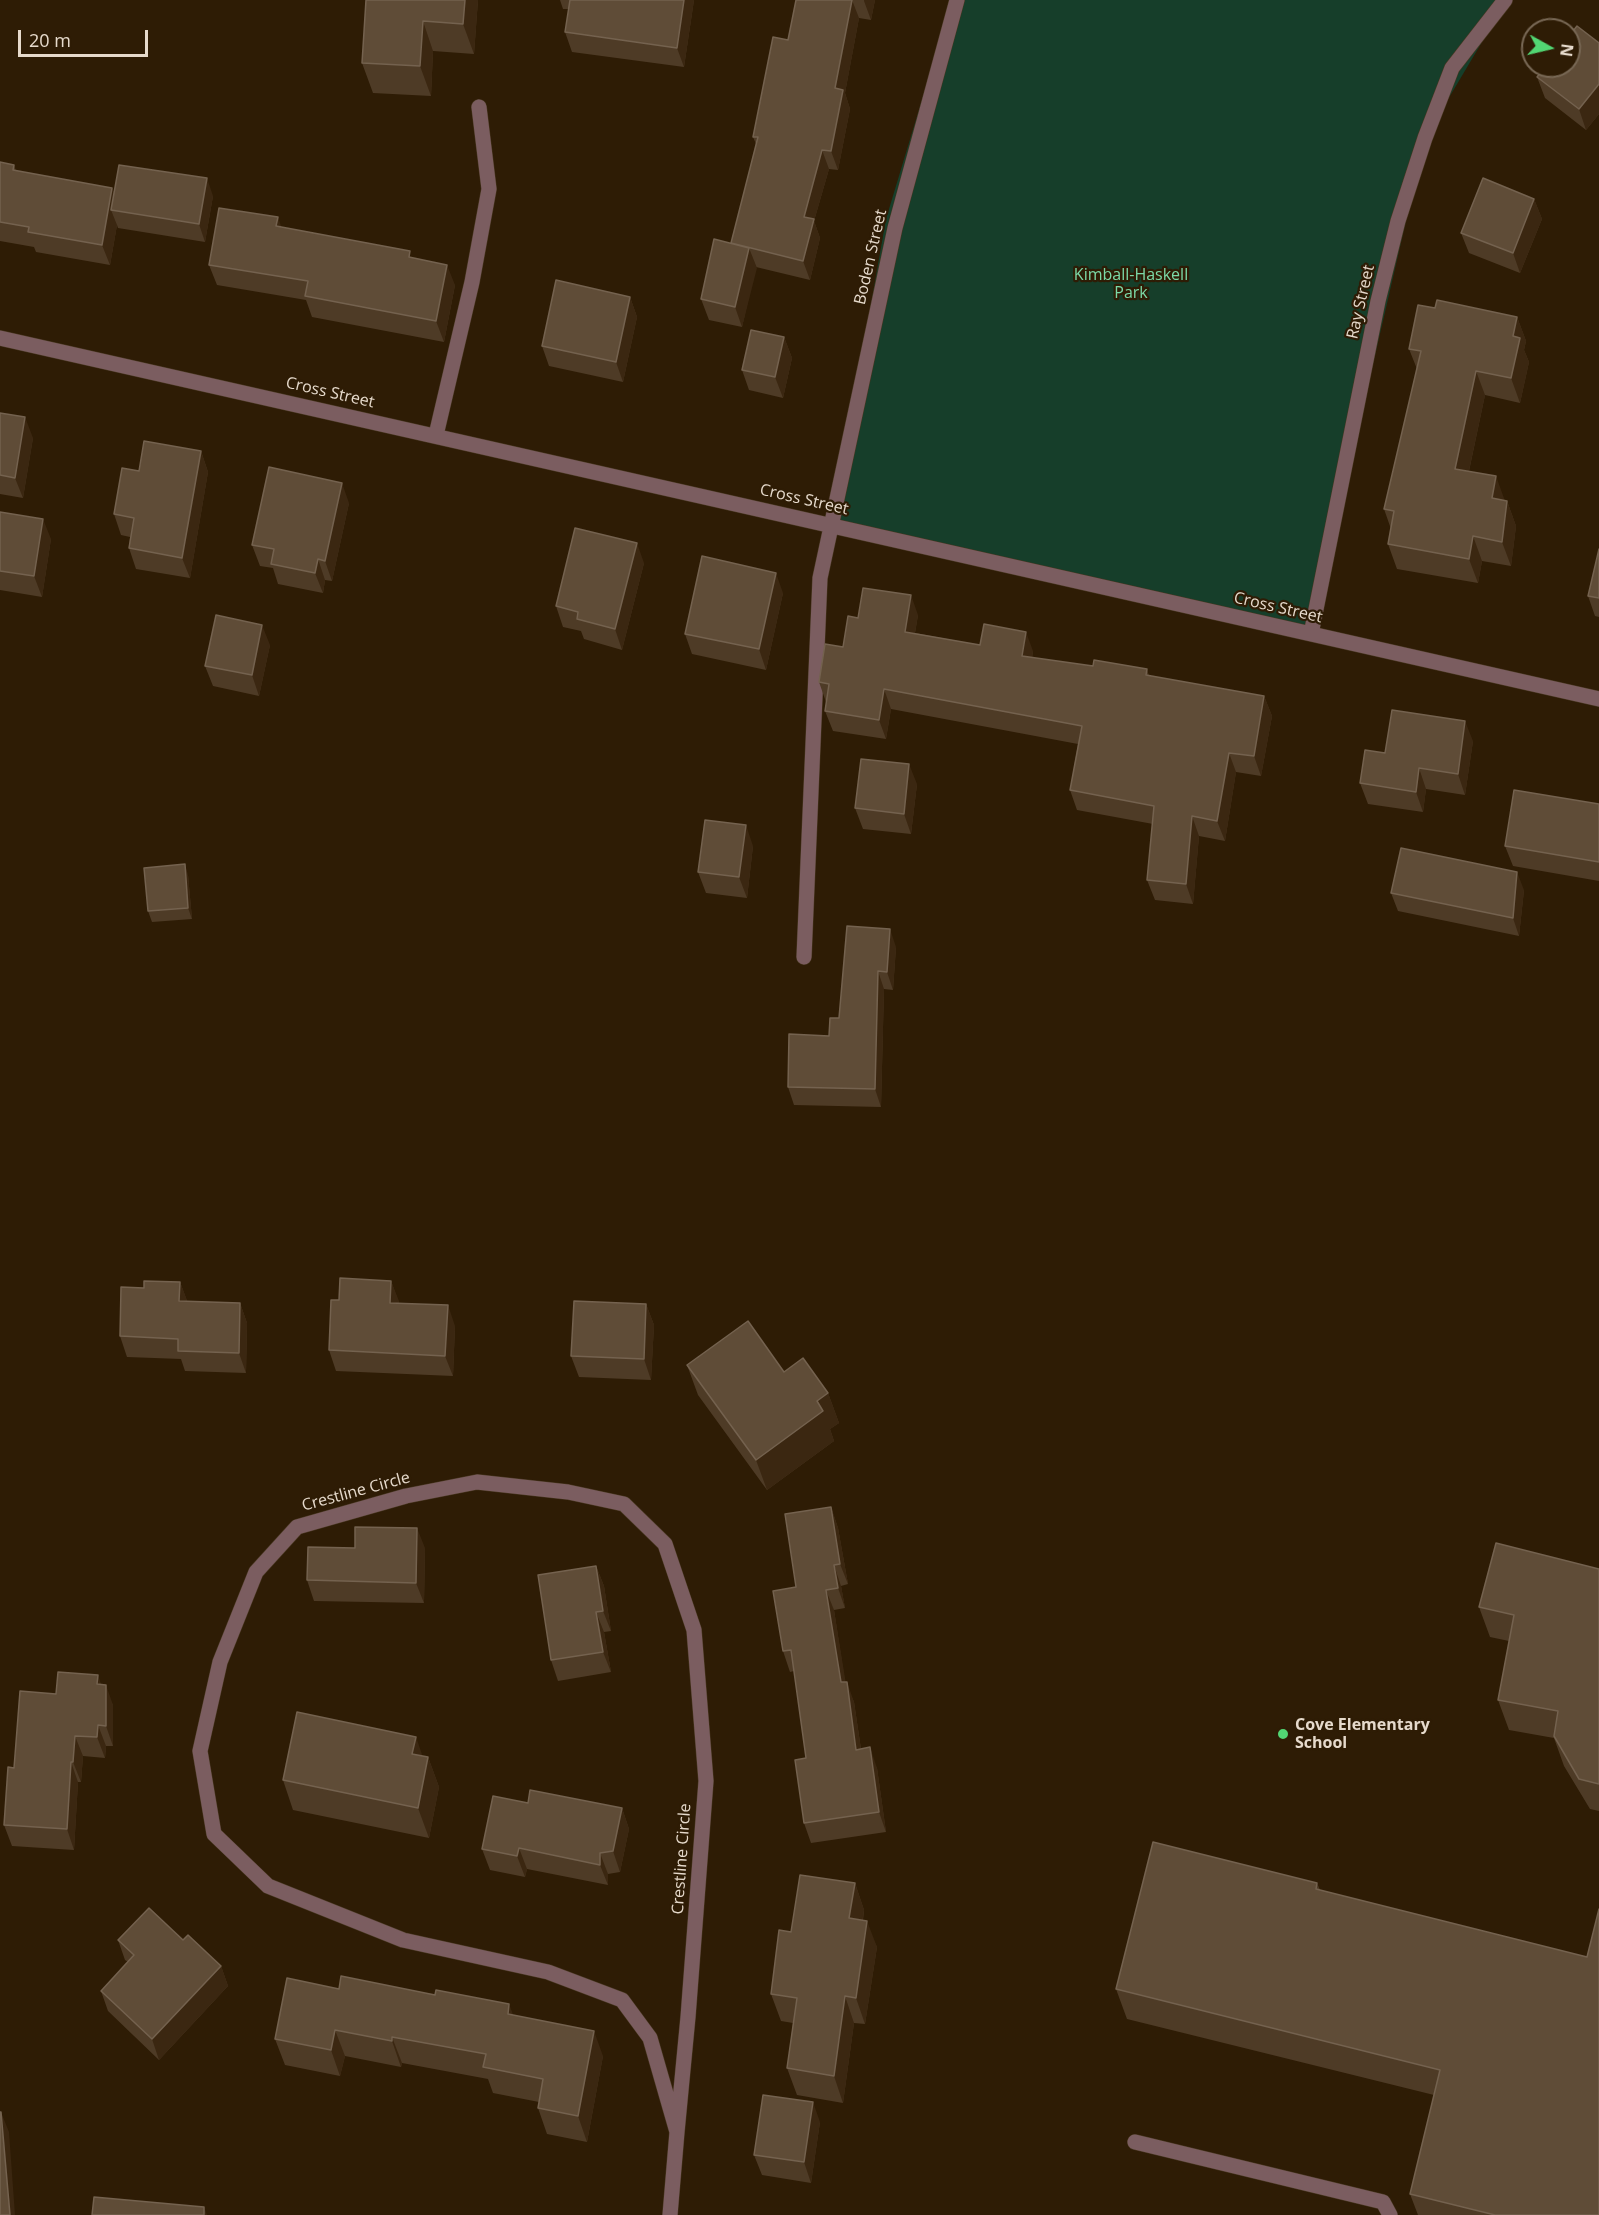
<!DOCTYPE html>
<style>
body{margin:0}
#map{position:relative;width:1599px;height:2215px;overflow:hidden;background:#2e1c05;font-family:"Open Sans",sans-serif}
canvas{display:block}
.north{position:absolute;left:1521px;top:18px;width:60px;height:60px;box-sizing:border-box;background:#2e1c05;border:2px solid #786855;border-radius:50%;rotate:98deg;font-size:16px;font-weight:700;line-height:24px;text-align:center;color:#e6dacc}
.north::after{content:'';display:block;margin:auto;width:21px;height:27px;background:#52d673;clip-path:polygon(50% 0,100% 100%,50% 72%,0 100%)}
.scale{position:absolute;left:18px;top:30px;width:130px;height:27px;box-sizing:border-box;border:3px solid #e6dacc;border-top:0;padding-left:8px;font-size:18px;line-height:21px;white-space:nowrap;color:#e6dacc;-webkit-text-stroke:4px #2e1c05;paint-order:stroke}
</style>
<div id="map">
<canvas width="1599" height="2215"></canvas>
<div class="north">N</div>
<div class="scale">20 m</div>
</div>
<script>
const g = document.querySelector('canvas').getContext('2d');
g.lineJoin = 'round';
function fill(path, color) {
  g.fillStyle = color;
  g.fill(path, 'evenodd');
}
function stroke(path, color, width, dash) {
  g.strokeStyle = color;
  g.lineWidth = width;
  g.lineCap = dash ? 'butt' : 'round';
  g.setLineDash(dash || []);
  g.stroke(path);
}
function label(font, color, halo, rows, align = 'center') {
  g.font = font + ' "Open Sans",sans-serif';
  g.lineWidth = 4.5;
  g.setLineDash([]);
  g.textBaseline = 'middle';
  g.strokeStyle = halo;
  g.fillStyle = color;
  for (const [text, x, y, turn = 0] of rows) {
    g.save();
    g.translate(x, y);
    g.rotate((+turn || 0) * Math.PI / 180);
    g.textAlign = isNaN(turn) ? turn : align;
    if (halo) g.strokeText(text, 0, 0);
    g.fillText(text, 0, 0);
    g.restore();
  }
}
const green = new Path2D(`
 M 952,0 L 1507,0 L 1425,138 L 1311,634 L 832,525 L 886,219 Z`);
const minor = new Path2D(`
 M 0,338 L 1599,699
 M 436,435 L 472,282 L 489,189 L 479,107
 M 1311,634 L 1378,301 L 1398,221 L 1425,138 L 1452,68 L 1505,0
 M 804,957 L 820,578 L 895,228 L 957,0
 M 477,1482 L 568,1492 L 624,1504 L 665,1544 L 694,1630 L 706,1781 L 688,2017 L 677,2132 L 650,2038 L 622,2000 L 548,1972 L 403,1940 L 268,1886 L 214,1834 L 200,1751 L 220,1662 L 256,1572 L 297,1527 L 406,1496 Z
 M 1135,2142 L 1383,2202 L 1390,2215
 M 670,2215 L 677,2132`);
const wall = new Path2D(`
 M 366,0 L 478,0 L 474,54 L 433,51 L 431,96 L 373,93 L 362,63 Z
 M 560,0 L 694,0 L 684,67 L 572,52 L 565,32 L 569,9 L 563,9 Z
 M 796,0 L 875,0 L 871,20 L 859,18 L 845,93 L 850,109 L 838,170 L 829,169 L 814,221 L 820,238 L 810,280 L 756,267 L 742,327 L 709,320 L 701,299 L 731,243 L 756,144 L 753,137 L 788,40 Z
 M 1599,43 L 1599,114 L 1586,130 L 1545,98 L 1537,77 Z
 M 0,162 L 14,165 L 16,171 L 112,188 L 114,193 L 213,196 L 205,242 L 118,228 L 117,225 L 110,265 L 36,252 L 34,247 L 0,241 Z
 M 1534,199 L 1542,219 L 1520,273 L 1469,253 L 1461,233 Z
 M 281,227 L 412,258 L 455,285 L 444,342 L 312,317 L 306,300 L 217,285 L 209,265 Z
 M 630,297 L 637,317 L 623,382 L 549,366 L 542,346 Z
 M 1435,308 L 1517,317 L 1526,341 L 1524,350 L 1529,362 L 1520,403 L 1485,395 L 1469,471 L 1505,501 L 1507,501 L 1516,526 L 1511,566 L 1482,561 L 1478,583 L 1397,569 L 1388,544 L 1391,529 L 1384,509 L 1417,369 L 1409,349 Z
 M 784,337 L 792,358 L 783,398 L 749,390 L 742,370 Z
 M 0,413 L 33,438 L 23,498 L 0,494 Z
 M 201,451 L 208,472 L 190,578 L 136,569 L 129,548 L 130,537 L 121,535 L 114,514 L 139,471 Z
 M 349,503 L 332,581 L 325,580 L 323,593 L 278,584 L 273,568 L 260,566 L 252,545 Z
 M 0,512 L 51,539 L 42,597 L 0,590 Z
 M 1599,549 L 1599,617 L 1595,616 L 1588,596 Z
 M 644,563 L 622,650 L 584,639 L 581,631 L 563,627 L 556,606 Z
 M 783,593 L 766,670 L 692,654 L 685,634 Z
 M 918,615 L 915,633 L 980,645 L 1033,651 L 1032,658 L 1093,666 L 1147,669 L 1149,676 L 1264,696 L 1272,716 L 1261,776 L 1236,772 L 1225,841 L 1199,836 L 1193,904 L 1155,900 L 1147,880 L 1153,824 L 1077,810 L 1070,790 L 1078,744 L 891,709 L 886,739 L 833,731 L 825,711 L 827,702 L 826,702 L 819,682 L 843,647 L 858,618 Z
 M 270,645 L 259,696 L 213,686 L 205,666 Z
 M 1473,741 L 1465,795 L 1426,789 L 1423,812 L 1368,804 L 1360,783 L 1385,753 Z
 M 917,784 L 911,834 L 863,829 L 855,808 Z
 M 1599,804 L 1599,881 L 1513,866 L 1505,846 Z
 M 753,846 L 747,898 L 706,893 L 698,872 Z
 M 188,875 L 192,919 L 152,922 L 148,911 Z
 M 1524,890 L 1519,936 L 1398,911 L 1391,893 Z
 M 896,947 L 893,990 L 884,989 L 881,1107 L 794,1105 L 788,1087 L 829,1036 L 839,1018 Z
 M 391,1281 L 399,1303 L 455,1326 L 453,1376 L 336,1371 L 329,1350 L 339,1300 Z
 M 180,1282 L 187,1301 L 240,1303 L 247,1323 L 246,1373 L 185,1371 L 181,1359 L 127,1357 L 120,1336 L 144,1288 Z
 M 646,1304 L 654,1325 L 651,1380 L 579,1377 L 571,1356 Z
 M 687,1365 L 784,1372 L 828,1393 L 839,1423 L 830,1429 L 834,1441 L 767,1490 L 698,1395 Z
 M 831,1507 L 838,1528 L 848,1584 L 841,1586 L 845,1608 L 834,1610 L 845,1682 L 854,1702 L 861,1749 L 877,1768 L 886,1832 L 811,1843 L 804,1823 L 806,1758 L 794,1671 L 790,1672 L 783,1651 L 796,1587 Z
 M 355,1548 L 425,1548 L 424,1603 L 314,1601 L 307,1580 Z
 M 596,1566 L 604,1586 L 611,1631 L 604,1632 L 611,1672 L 558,1681 L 551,1660 Z
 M 1599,1569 L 1599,1811 L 1590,1809 L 1564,1766 L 1554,1738 L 1509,1730 L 1498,1700 L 1509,1641 L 1490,1637 L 1479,1607 Z
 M 101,1685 L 113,1705 L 113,1746 L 106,1746 L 105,1758 L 83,1756 L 81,1782 L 78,1782 L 74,1850 L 12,1846 L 4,1825 L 14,1768 L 56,1694 Z
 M 423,1756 L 428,1757 L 439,1787 L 429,1838 L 293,1810 L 283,1780 Z
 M 528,1803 L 622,1808 L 629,1829 L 620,1872 L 608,1874 L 608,1885 L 527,1869 L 525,1877 L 490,1870 L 482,1849 Z
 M 855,1883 L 864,1910 L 863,1920 L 877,1947 L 865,2024 L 854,2023 L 843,2103 L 797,2095 L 787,2068 L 793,2023 L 781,2021 L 771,1994 L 791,1932 Z
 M 1317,1883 L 1320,1890 L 1587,1957 L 1599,2215 L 1418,2215 L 1410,2194 L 1434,2095 L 1127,2019 L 1116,1989 Z
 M 118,1940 L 183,1940 L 221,1966 L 228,1986 L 159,2060 L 108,2011 L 101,1991 L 128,1962 L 125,1960 Z
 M 339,1989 L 513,2015 L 603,2056 L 587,2142 L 547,2134 L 538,2108 L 539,2102 L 493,2093 L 488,2079 L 402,2063 L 401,2067 L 345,2056 L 340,2076 L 285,2065 L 275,2039 Z
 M 820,2122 L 811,2183 L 762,2175 L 754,2155 Z`);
const shadedWall = new Path2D(`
 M 465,0 L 478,0 L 474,54 L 463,24 Z
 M 684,0 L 694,0 L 684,67 L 677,48 Z
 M 852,0 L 859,18 L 845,93 L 850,109 L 838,170 L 831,151 L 835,88 Z
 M 864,0 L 875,0 L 871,20 L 864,1 Z
 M 423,21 L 433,51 L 431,96 L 420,66 Z
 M 1599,84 L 1599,114 L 1586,130 L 1579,109 Z
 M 822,150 L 829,169 L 814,221 L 820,238 L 810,280 L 803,261 L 804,217 Z
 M 207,178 L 213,196 L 205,242 L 199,224 Z
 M 112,188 L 119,208 L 111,210 L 117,225 L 110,265 L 102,245 Z
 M 1534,199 L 1542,219 L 1520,273 L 1513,253 Z
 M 278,217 L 285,238 L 276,226 Z
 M 749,248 L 757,268 L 742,327 L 735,307 Z
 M 447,265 L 455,285 L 444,342 L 436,321 Z
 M 630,297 L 637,317 L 623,382 L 616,362 Z
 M 1517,317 L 1526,341 L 1524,350 L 1529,362 L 1520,403 L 1511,378 L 1513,336 Z
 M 784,337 L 792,358 L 783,398 L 775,377 Z
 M 1476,371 L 1485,395 L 1464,494 L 1455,469 Z
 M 25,417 L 33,438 L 23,498 L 15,478 Z
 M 201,451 L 208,472 L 190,578 L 182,558 Z
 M 1496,476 L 1505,501 L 1492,498 Z
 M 342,483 L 349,503 L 332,581 L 325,561 Z
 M 1507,501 L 1516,526 L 1511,566 L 1502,542 Z
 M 43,519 L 51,539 L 42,597 L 34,576 Z
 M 1473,536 L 1482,561 L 1478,583 L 1469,559 Z
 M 637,543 L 644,563 L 622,650 L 615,629 Z
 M 318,559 L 325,580 L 323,593 L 315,573 Z
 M 776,573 L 783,593 L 766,670 L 759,649 Z
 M 911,595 L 918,615 L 912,651 L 905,632 Z
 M 262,625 L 270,645 L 259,696 L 252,675 Z
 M 1026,632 L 1033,651 L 1029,676 L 1022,656 Z
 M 884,689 L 891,709 L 886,739 L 879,720 Z
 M 1264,696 L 1272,716 L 1261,776 L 1254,756 Z
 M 1465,721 L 1473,741 L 1465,795 L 1458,774 Z
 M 1229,753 L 1236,772 L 1225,841 L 1217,821 Z
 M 909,764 L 917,784 L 911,834 L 904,814 Z
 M 1419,768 L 1426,789 L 1423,812 L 1416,792 Z
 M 1192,816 L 1199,836 L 1193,904 L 1186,884 Z
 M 746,825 L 753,846 L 747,898 L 739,877 Z
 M 185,864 L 188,875 L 192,919 L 188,908 Z
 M 1517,872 L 1524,890 L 1519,936 L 1513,918 Z
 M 890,929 L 896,947 L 893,990 L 887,972 Z
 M 878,971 L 884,989 L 881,1107 L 875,1089 Z
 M 391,1281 L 399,1301 L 398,1323 L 390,1303 Z
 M 180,1282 L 188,1303 L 179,1301 Z
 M 240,1303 L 247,1323 L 246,1373 L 239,1353 Z
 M 646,1304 L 654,1325 L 651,1380 L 644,1359 Z
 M 448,1305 L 455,1326 L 453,1376 L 445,1356 Z
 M 828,1393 L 839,1423 L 830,1429 L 834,1441 L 767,1490 L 756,1460 L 817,1401 Z
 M 831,1507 L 838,1528 L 848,1584 L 840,1564 Z
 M 417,1528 L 425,1548 L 424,1603 L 416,1583 Z
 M 834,1565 L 841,1586 L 845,1608 L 838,1588 Z
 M 596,1566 L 604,1586 L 611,1631 L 603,1611 Z
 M 826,1590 L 834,1610 L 849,1703 L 841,1682 Z
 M 596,1612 L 604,1632 L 611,1672 L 603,1652 Z
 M 98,1675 L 105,1696 L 97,1684 Z
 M 847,1682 L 854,1702 L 864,1770 L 856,1750 Z
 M 106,1685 L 113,1705 L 113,1746 L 106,1726 Z
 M 98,1725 L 106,1746 L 105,1758 L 97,1737 Z
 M 75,1736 L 83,1756 L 81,1782 L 73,1762 Z
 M 416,1737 L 426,1766 L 428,1757 L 439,1787 L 429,1838 L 418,1808 L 412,1754 Z
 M 870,1747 L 877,1768 L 886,1832 L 879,1812 Z
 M 71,1762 L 78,1782 L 74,1850 L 67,1829 Z
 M 622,1808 L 629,1829 L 620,1872 L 613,1851 Z
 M 519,1848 L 527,1869 L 525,1877 L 517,1856 Z
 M 600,1853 L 608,1874 L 608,1885 L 600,1865 Z
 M 855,1883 L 864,1910 L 859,1944 L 849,1918 Z
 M 867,1921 L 877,1947 L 865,2024 L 856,1998 Z
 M 221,1966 L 228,1986 L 159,2060 L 152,2039 Z
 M 845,1996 L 854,2023 L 843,2103 L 834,2076 Z
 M 509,2004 L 519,2030 L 508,2014 Z
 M 335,2030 L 345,2056 L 340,2076 L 331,2050 Z
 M 594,2031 L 603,2056 L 587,2142 L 578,2116 Z
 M 392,2037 L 402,2063 L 401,2067 L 392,2041 Z
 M 813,2102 L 820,2122 L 811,2183 L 804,2162 Z
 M 1,2112 L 9,2132 L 15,2215 L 10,2215 Z
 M 204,2207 L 207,2215 L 204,2215 Z`);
const building = new Path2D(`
 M 366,0 L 465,0 L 463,24 L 423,21 L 420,66 L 362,63 Z
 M 570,0 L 684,0 L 677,48 L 565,32 Z
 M 796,0 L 852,0 L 835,88 L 843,90 L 831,151 L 822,150 L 804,217 L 814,219 L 803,261 L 731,243 L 758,137 L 753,137 L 773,37 L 788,40 Z
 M 1577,26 L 1599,43 L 1599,84 L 1579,109 L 1537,77 L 1546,66 L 1569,66 L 1569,36 Z
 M 0,162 L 14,165 L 13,170 L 112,188 L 102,245 L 28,232 L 29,227 L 0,222 Z
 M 119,165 L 207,178 L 199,224 L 111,210 Z
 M 1483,178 L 1534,199 L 1513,253 L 1461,233 Z
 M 219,208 L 278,217 L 276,226 L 410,251 L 409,257 L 447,265 L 436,321 L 305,296 L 308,281 L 209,265 Z
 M 714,239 L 749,248 L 735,307 L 701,299 Z
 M 556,280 L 630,297 L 616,362 L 542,346 Z
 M 1437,300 L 1517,317 L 1513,336 L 1520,338 L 1511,378 L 1476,371 L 1455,469 L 1496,476 L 1492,498 L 1507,501 L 1502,542 L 1473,536 L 1469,559 L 1388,544 L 1394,511 L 1384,509 L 1421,351 L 1409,349 L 1418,305 L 1435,308 Z
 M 751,330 L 784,337 L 775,377 L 742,370 Z
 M 0,413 L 25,417 L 15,478 L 0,475 Z
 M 144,441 L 201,451 L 182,558 L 129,548 L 134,518 L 114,514 L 122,468 L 139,471 Z
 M 269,467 L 342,483 L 325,561 L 318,559 L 315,573 L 271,564 L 274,549 L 252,545 Z
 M 0,512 L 43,519 L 34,576 L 0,571 Z
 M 575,528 L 637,543 L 615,629 L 577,619 L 578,612 L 556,606 Z
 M 1599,549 L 1599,598 L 1588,596 Z
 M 702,556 L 776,573 L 759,649 L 685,634 Z
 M 863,588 L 911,595 L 905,632 L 980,645 L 984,624 L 1026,632 L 1022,656 L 1093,666 L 1094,660 L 1147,669 L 1146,675 L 1264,696 L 1254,756 L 1229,753 L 1217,821 L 1192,816 L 1186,884 L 1147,880 L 1154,806 L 1070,790 L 1082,726 L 884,689 L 879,720 L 825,711 L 829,684 L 819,682 L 825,644 L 843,647 L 848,616 L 858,618 Z
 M 216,615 L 262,625 L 252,675 L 205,666 Z
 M 1392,710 L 1465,721 L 1458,774 L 1419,768 L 1416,792 L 1360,783 L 1365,750 L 1385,753 Z
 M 861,759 L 909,764 L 904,814 L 855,808 Z
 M 1514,790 L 1599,804 L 1599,862 L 1505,846 Z
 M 705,820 L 746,825 L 739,877 L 698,872 Z
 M 1401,848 L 1517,872 L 1513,918 L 1391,893 Z
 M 185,864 L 188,908 L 148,911 L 144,868 Z
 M 847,926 L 890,929 L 887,972 L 878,971 L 875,1089 L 788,1087 L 789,1034 L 829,1036 L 830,1018 L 839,1018 Z
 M 340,1278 L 391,1281 L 390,1303 L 448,1305 L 445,1356 L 329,1350 L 331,1300 L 339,1300 Z
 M 144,1281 L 180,1282 L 179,1301 L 240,1303 L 239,1353 L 178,1351 L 178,1339 L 120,1336 L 121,1287 L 144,1288 Z
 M 574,1301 L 646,1304 L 644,1359 L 571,1356 Z
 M 748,1321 L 784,1372 L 803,1358 L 828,1393 L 817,1401 L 823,1411 L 756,1460 L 687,1365 Z
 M 831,1507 L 840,1564 L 834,1565 L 838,1588 L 826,1590 L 841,1682 L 847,1682 L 856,1750 L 870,1747 L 879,1812 L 804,1823 L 795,1760 L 806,1758 L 791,1650 L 783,1651 L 773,1591 L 796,1587 L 785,1514 Z
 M 355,1527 L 417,1528 L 416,1583 L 307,1580 L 308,1547 L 355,1548 Z
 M 1496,1543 L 1599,1569 L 1599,1784 L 1579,1779 L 1554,1736 L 1558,1711 L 1498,1700 L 1514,1615 L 1479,1607 Z
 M 596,1566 L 603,1611 L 596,1612 L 603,1652 L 551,1660 L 538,1575 Z
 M 58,1672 L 98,1675 L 97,1684 L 106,1685 L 106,1726 L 98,1725 L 97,1737 L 75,1736 L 73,1762 L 71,1762 L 67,1829 L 4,1825 L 8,1767 L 14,1768 L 20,1691 L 56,1694 Z
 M 297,1712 L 416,1737 L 412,1754 L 428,1757 L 418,1808 L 283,1780 Z
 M 530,1790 L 622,1808 L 613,1851 L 600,1853 L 600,1865 L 519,1848 L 517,1856 L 482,1849 L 493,1796 L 528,1803 Z
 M 1153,1842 L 1317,1883 L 1316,1889 L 1587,1957 L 1599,1909 L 1599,2215 L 1495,2215 L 1410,2194 L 1440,2070 L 1116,1989 Z
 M 800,1875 L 855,1883 L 849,1918 L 867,1921 L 856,1998 L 845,1996 L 834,2076 L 787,2068 L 797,1998 L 771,1994 L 779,1930 L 791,1932 Z
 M 149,1908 L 183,1940 L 188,1935 L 221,1966 L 152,2039 L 101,1991 L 134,1955 L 118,1940 Z
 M 341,1976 L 435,1995 L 436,1990 L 509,2004 L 508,2014 L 594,2031 L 578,2116 L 538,2108 L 543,2079 L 483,2067 L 486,2054 L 392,2037 L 392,2041 L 335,2030 L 331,2050 L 275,2039 L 287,1978 L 339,1989 Z
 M 763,2095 L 813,2102 L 804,2162 L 754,2155 Z
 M 0,2112 L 1,2112 L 10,2215 L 0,2215 Z
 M 94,2197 L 204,2207 L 204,2215 L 92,2215 Z`);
const markers = [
 [1283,1734,6,"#52d673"]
];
const streetNames = [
 ["Boden Street",871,257,-77],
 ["Ray Street",1361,302,-77],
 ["Cross Street",330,393,13],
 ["Cross Street",804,500,13],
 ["Cross Street",1278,608,13],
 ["Crestline Circle",356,1492,-15],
 ["Crestline Circle",682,1859,-86]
];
const parkNames = [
 ["Kimball-Haskell",1131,275],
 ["Park",1131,293]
];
const poiNames = [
 ["Cove Elementary",1295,1725],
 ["School",1295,1743]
];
fill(green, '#163e2a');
stroke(minor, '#483721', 16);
stroke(minor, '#7b5d60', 15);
fill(wall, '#4e3b26');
fill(shadedWall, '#3b2711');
fill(building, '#5f4c37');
stroke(building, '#74624f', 1.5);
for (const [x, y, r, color] of markers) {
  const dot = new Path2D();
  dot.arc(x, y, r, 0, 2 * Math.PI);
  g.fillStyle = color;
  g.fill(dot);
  stroke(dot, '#2e1c05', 2);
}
label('16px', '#e6dacc', '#2e1c05', streetNames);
label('16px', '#7bd9a7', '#2e1c05', parkNames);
label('bold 16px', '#e6dacc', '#2e1c05', poiNames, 'left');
</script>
